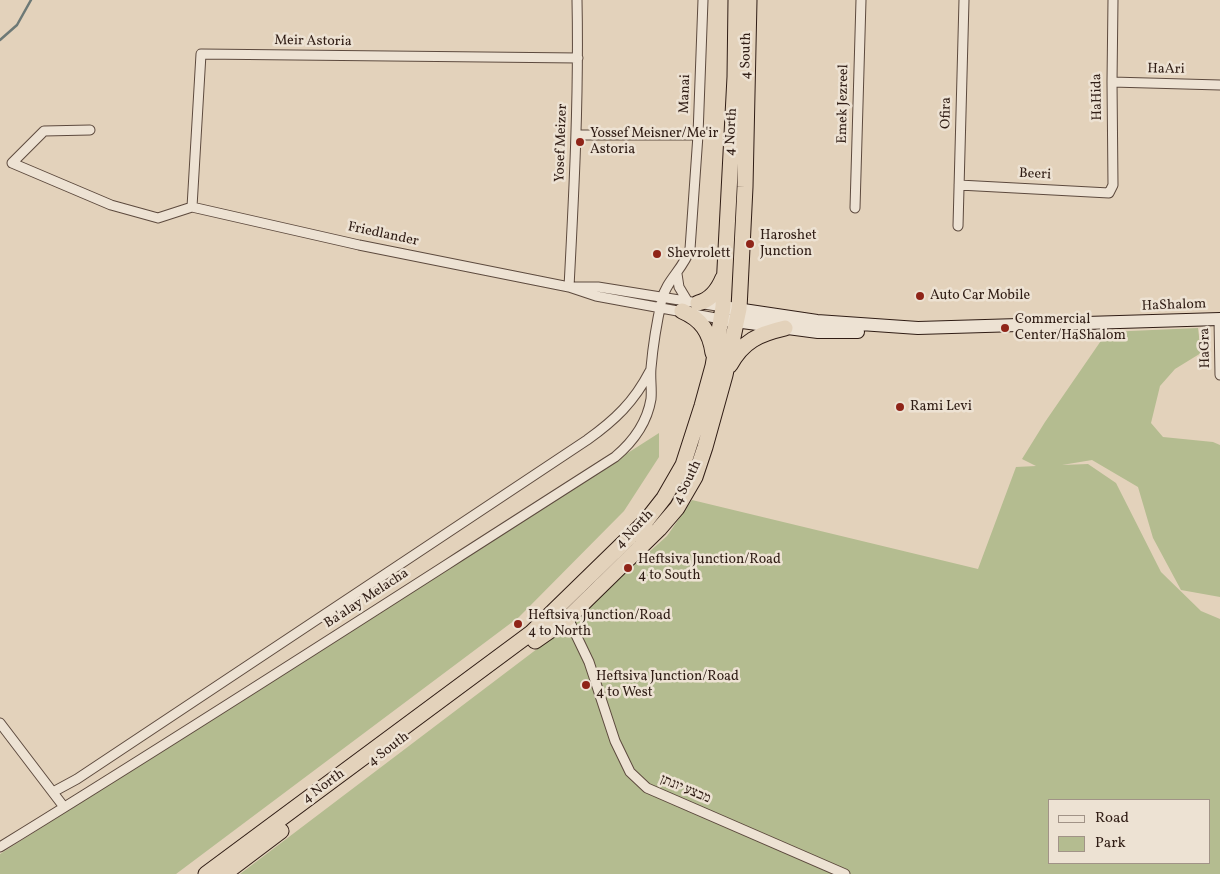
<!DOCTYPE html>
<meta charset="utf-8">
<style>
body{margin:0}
#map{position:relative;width:1220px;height:874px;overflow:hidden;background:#e3d2bb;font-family:Vollkorn,serif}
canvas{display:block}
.legend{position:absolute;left:1048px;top:799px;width:162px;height:65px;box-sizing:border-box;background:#ede2d3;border:1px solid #a19387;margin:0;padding:6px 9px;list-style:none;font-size:15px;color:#301d15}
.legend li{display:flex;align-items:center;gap:10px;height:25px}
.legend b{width:25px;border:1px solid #a19387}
</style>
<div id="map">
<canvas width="1220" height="874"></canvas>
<ul class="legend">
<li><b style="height:6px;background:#ede2d3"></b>Road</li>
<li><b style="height:14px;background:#b4bc90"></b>Park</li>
</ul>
</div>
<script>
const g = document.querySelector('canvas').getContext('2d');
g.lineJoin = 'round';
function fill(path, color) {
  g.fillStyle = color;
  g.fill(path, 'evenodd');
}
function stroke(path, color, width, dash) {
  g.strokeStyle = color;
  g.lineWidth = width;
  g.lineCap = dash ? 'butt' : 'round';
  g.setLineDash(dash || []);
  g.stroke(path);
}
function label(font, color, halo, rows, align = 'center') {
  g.font = font + ' Vollkorn,"Frank Ruhl Libre",serif';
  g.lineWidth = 5;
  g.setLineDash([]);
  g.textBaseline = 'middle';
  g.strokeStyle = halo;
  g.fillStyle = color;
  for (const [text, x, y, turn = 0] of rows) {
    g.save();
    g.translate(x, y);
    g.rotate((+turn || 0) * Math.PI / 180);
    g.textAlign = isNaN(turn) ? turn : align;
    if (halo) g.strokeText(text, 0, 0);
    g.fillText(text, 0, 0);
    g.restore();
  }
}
const green = new Path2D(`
 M 1198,328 L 1201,353 L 1175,369 L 1160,386 L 1151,423 L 1163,437 L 1213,442 L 1220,445 L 1220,597 L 1181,590 L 1153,538 L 1138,487 L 1092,460 L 1062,465 L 1088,464 L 1116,483 L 1161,572 L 1201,611 L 1220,619 L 1220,874 L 240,874 L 562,630 L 667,536 L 692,500 L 978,569 L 1016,467 L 1036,466 L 1022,459 L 1045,422 L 1107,332 ZM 1049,800 L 1209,800 L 1209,863 L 1049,863 Z
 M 659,433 L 659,457 L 624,511 L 519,617 L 176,874 L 0,874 L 0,854 Z`);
const stream = new Path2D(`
 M 0,40 L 17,25 L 31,0`);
const street = new Path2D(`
 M 1112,82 L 1220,85
 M 90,130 L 44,131 L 12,163 L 111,205 L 158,218 L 192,207
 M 577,135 L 698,135
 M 959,185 L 1109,193 L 1113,185 L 1112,82 L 1113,0
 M 192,207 L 359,245 L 569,287 L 596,296 L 721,319
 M 192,207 L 201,54 L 578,58
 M 855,208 L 861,0
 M 958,226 L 964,0
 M 677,274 L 679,287 L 688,302
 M 569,287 C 574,192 579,96 577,0
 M 575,287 L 598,287 L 723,307
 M 1219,320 L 1220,375
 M 566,614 L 589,662 L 615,741 L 630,772 L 647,788 L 845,874
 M 0,723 L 64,807
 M 53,792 L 77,779 L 587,440 C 615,420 634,402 650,371
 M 0,847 C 207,720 411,587 615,457 C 634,441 647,423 651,399 C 652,389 650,378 651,368 C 653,345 657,321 662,299 C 666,281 684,268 690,249 L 698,135 L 703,0`);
const secondary = new Path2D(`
 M 723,307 L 817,321 L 918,328 L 1220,319
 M 727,320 L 818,332 L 858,332`);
const highway = new Path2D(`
 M 698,303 C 711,300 718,290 723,278
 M 682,311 C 701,319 710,332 713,353
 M 730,365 C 743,341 759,334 785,328
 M 535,641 L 568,618 L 659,529 L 677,508 L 695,477 L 705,447 L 725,375 L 739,309 L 745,187 L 749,0
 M 206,874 L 531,633 L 646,521 L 664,498 L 683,465 L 702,406 L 713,366 L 723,307 L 735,77 L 736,0
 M 224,874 L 281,831`);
const markers = [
 [580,142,5,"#8f2418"],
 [750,244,5,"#8f2418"],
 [657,254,5,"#8f2418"],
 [920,296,5,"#8f2418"],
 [1005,328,5,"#8f2418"],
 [900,407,5,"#8f2418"],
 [628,568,5,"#8f2418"],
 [518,624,5,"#8f2418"],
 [586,685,5,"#8f2418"]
];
const streetNames = [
 ["Meir Astoria",313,42,1],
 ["4 South",747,56,-89],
 ["HaAri",1166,70,1],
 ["Manai",686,94,-88],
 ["HaHida",1098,97,-91],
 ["Emek Jezreel",844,104,-89],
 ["Ofira",947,113,-89],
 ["4 North",732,132,-87],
 ["Yosef Meizer",562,143,-88],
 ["Beeri",1035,175,3],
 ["Friedlander",383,235,12],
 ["HaShalom",1174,306,-2],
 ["HaGra",1206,348,-91],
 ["4 South",688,483,-64],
 ["4 North",635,530,-46],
 ["Ba'alay Melacha",367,599,-33],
 ["4 South",389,750,-37],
 ["4 North",324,787,-36],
 ["מבצע יונתן",685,790,23]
];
const poiNames = [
 ["Yossef Meisner/Me'ir",590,134],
 ["Astoria",590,150],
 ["Haroshet",760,236],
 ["Junction",760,252],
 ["Shevrolett",667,254],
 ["Auto Car Mobile",930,296],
 ["Commercial",1015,320],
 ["Center/HaShalom",1015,336],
 ["Rami Levi",910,407],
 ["Heftsiva Junction/Road",638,560],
 ["4 to South",638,576],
 ["Heftsiva Junction/Road",528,616],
 ["4 to North",528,632],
 ["Heftsiva Junction/Road",596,677],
 ["4 to West",596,693]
];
fill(green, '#b4bc90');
stroke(stream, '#6d7976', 2.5);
stroke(street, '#5d4a3e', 11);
stroke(secondary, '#301d15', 14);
stroke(highway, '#301d15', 17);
stroke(street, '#ede2d3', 9);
stroke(secondary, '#ede2d3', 12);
stroke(highway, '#e3d2bb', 15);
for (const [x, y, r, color] of markers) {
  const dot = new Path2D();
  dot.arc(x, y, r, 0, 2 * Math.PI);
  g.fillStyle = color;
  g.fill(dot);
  stroke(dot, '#ede2d3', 2);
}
label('14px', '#301d15', '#ede2d3', streetNames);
label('14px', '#301d15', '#ede2d3', poiNames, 'left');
</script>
